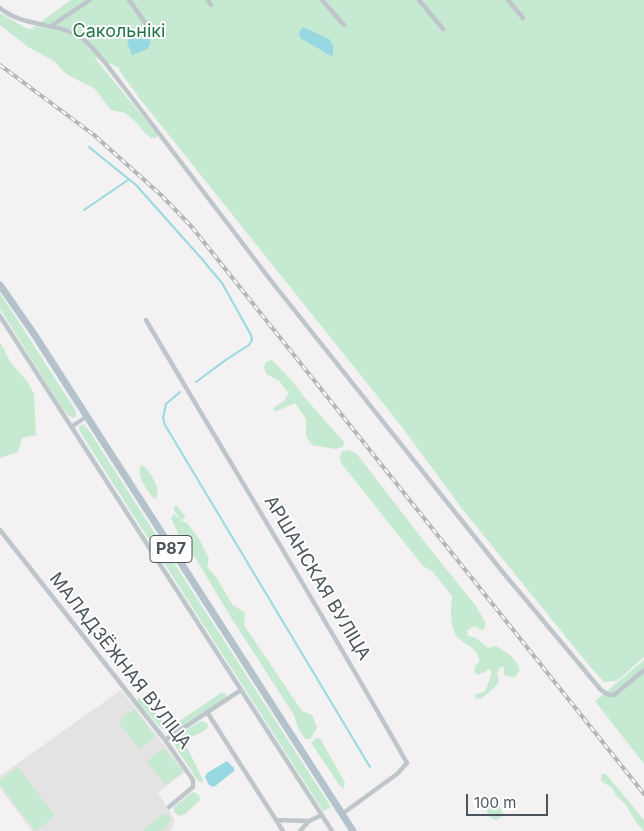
<!DOCTYPE html>
<meta charset="utf-8">
<style>
body{margin:0}
#map{position:relative;width:644px;height:831px;overflow:hidden;background:#f3f1f1;font-family:Inter,sans-serif}
canvas{display:block}
.scale{position:absolute;left:466px;top:794px;width:82px;height:22px;box-sizing:border-box;border:2px solid #4b555c;border-top:0;padding-left:6px;font-size:15px;line-height:18px;white-space:nowrap;color:#4b555c;-webkit-text-stroke:4px #fff;paint-order:stroke}
</style>
<div id="map">
<canvas width="644" height="831"></canvas>
<div class="scale">100 m</div>
</div>
<script>
const g = document.querySelector('canvas').getContext('2d');
g.lineJoin = 'round';
function fill(path, color) {
  g.fillStyle = color;
  g.fill(path, 'evenodd');
}
function stroke(path, color, width, dash) {
  g.strokeStyle = color;
  g.lineWidth = width;
  g.lineCap = dash ? 'butt' : 'round';
  g.setLineDash(dash || []);
  g.stroke(path);
}
function label(font, color, halo, rows, align = 'center') {
  g.font = font + ' Inter,sans-serif';
  g.lineWidth = 4;
  g.setLineDash([]);
  g.textBaseline = 'middle';
  g.strokeStyle = halo;
  g.fillStyle = color;
  for (const [text, x, y, turn = 0] of rows) {
    g.save();
    g.translate(x, y);
    g.rotate((+turn || 0) * Math.PI / 180);
    g.textAlign = isNaN(turn) ? turn : align;
    if (halo) g.strokeText(text, 0, 0);
    g.fillText(text, 0, 0);
    g.restore();
  }
}
const education = new Path2D(`
 M 121,690 L 185,772 L 158,792 L 175,821 L 171,831 L 32,831 L 0,788 L 0,776 Z`);
const green = new Path2D(`
 M 71,0 L 644,0 L 644,657 L 617,681 L 604,682 L 592,669 L 463,510 L 402,427 L 140,99 L 119,70 L 120,68 L 94,57 L 157,134 L 157,138 L 151,138 L 143,131 L 136,122 L 125,113 L 111,110 L 95,89 L 66,74 L 55,62 L 28,47 L 0,25 L 0,13 L 26,28 L 36,30 L 32,28 Z
 M 0,293 L 76,411 L 76,417 L 73,418 L 68,415 L 61,406 L 0,309 Z
 M 0,342 L 11,363 L 28,382 L 34,394 L 36,435 L 22,438 L 18,452 L 0,458 Z
 M 272,360 L 293,382 L 305,398 L 344,442 L 343,447 L 335,449 L 312,445 L 306,436 L 306,419 L 295,403 L 275,412 L 273,408 L 283,402 L 289,393 L 279,381 L 266,374 L 264,367 L 266,362 Z
 M 83,424 L 88,429 L 331,807 L 323,811 L 300,775 L 89,446 L 79,430 L 79,427 Z
 M 348,450 L 356,453 L 431,550 L 476,606 L 486,624 L 483,630 L 474,626 L 467,631 L 468,636 L 476,638 L 488,648 L 496,646 C 507,652 516,658 520,670 L 515,677 L 510,677 L 504,675 L 504,667 L 500,667 L 497,673 L 499,683 L 482,698 L 476,699 L 475,695 L 485,691 L 491,676 L 491,670 L 489,669 L 485,672 L 477,675 L 474,671 L 475,666 L 480,661 C 474,646 473,649 462,641 C 448,631 451,610 452,596 L 433,572 L 423,566 L 341,463 L 340,457 L 342,451 Z
 M 143,465 C 150,472 160,486 157,497 L 154,499 C 147,489 138,480 140,467 Z
 M 176,505 L 185,516 L 185,518 L 180,520 L 187,523 L 199,539 L 209,559 L 207,567 L 216,577 L 232,604 L 245,613 L 244,625 L 302,711 L 312,715 L 317,728 L 310,739 L 305,739 L 298,728 L 294,715 L 230,616 L 195,557 L 186,551 L 171,518 L 174,514 L 180,519 L 173,509 Z
 M 644,660 L 644,764 L 595,701 Z
 M 221,693 L 225,693 L 226,696 L 224,699 L 175,730 L 167,731 L 162,729 L 137,701 L 138,698 C 156,703 155,726 175,724 Z
 M 134,709 L 156,737 L 139,749 L 118,722 Z
 M 201,721 L 207,723 L 208,727 C 202,735 189,735 185,743 L 203,780 L 202,783 L 198,781 L 175,746 C 176,734 191,727 201,721 Z
 M 320,738 L 345,783 L 344,788 L 340,786 L 311,743 L 315,739 Z
 M 164,748 L 183,772 L 165,785 L 147,761 Z
 M 18,767 L 55,816 L 35,831 L 0,785 L 0,780 Z
 M 602,774 L 606,774 L 644,820 L 644,831 L 638,825 L 625,804 L 616,795 L 612,788 L 601,781 Z
 M 194,792 L 199,795 L 200,800 L 185,814 L 179,816 L 174,812 L 174,807 L 190,794 Z
 M 489,796 C 496,798 502,809 503,815 L 500,818 L 495,820 C 487,817 483,805 485,798 Z
 M 168,814 L 171,818 L 169,824 L 161,831 L 142,831 L 162,815 Z`);
const water = new Path2D(`
 M 303,27 L 329,39 L 333,45 L 333,57 L 300,38 L 299,32 Z
 M 146,35 L 149,37 L 151,43 L 147,49 L 132,55 L 127,42 L 129,39 Z
 M 227,761 L 234,768 L 234,771 L 214,787 L 209,785 L 205,777 L 207,773 Z`);
const stream = new Path2D(`
 M 89,147 L 136,185 L 201,258 L 222,283 L 251,335 L 252,340 L 249,345 L 227,359 L 196,382
 M 84,210 L 128,180
 M 180,392 L 166,404 L 163,418 L 165,425 L 370,767`);
const minor = new Path2D(`
 M 129,0 L 146,24
 M 208,0 L 211,5
 M 322,0 L 344,25
 M 419,0 L 443,29
 M 508,0 L 523,18
 M 0,8 C 24,28 58,21 83,39 C 92,46 100,57 107,65 L 272,282 L 501,570 L 601,690 L 609,695 L 614,695 L 644,670
 M 51,26 L 90,0
 M 0,316 L 332,831
 M 146,320 C 233,468 323,614 407,763 L 397,774 L 342,814
 M 71,427 L 86,417
 M 0,530 L 165,740 L 193,780 L 193,787 L 169,807
 M 207,712 L 283,831
 M 165,740 L 241,690
 M 276,820 L 309,821
 M 300,831 L 309,821 L 322,815`);
const primary = new Path2D(`
 M 0,285 L 34,334 L 353,831`);
const rail = new Path2D(`
 M 0,65 L 94,135 L 161,195 L 191,226 L 644,794`);
const shields = [
 [171,549,42]
];
const shieldNames = [
 ["Р87",171,549]
];
const parkNames = [
 ["Сакольнікі",119,32]
];
const streetNames = [
 ["АРШАНСКАЯ ВУЛІЦА",317,578,59],
 ["МАЛАДЗЁЖНАЯ ВУЛІЦА",120,661,52]
];
fill(education, '#e4e2e2');
fill(green, '#c6ead1');
fill(water, '#98d8e2');
stroke(stream, '#98d8e2', 2);
stroke(minor, '#bec6cc', 4.5);
stroke(primary, '#b4c2cc', 7);
stroke(rail, '#b4b7ba', 4);
stroke(rail, '#fff', 2, [5.5]);
for (const [x, y, w] of shields) {
  const box = new Path2D();
  box.roundRect(x - w / 2, y - 13.5, w, 27, 4);
  g.fillStyle = '#fff';
  g.fill(box);
  stroke(box, '#4b555c', 1);
}
label('bold 16px', '#4b555c', null, shieldNames);
label('18px', '#237646', '#fff', parkNames);
label('18px', '#4b555c', '#fff', streetNames);
</script>
